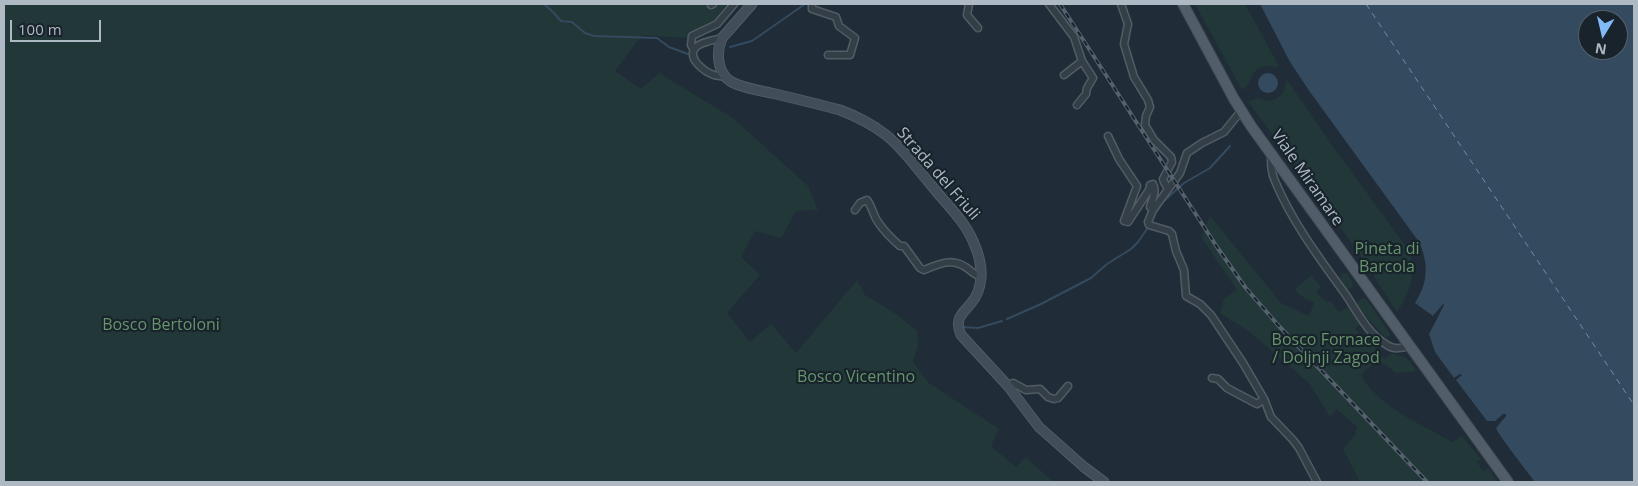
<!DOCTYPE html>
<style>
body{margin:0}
#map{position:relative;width:1638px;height:486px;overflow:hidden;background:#202c37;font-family:"Open Sans",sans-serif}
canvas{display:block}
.frame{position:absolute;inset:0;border:5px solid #aeb9c4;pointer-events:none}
.north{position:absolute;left:1578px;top:10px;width:50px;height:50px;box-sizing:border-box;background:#19232c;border:1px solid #555f69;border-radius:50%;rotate:189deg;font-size:14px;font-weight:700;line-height:20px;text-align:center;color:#aeb9c4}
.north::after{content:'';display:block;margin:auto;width:18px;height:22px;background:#81baf6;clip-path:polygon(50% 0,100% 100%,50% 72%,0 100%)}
.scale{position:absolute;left:10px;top:20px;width:91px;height:22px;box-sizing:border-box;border:2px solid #aeb9c4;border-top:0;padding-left:6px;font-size:15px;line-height:18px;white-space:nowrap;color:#aeb9c4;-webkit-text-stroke:4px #19232c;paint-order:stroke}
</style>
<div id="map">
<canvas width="1638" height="486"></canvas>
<div class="frame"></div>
<div class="north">N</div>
<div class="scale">100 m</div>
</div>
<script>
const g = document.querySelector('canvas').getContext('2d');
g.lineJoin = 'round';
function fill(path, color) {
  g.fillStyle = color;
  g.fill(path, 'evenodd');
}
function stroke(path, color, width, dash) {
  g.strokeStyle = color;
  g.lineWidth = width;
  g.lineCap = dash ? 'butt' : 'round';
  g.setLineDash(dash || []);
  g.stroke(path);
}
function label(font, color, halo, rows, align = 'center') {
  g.font = font + ' "Open Sans",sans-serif';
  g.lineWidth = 4.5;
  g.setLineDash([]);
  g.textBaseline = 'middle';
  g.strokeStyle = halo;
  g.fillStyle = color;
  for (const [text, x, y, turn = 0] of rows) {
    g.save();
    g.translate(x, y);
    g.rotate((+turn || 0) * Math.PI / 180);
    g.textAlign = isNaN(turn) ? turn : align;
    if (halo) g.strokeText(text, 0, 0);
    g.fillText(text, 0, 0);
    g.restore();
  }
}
const green = new Path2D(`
 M 4,4 L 707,4 L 712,9 L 717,4 L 727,4 L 714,20 L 691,33 L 686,38 L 642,35 L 615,71 L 641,89 L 659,73 L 733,118 L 808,186 L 818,210 L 796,211 L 781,238 L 755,231 L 741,257 L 760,275 L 727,313 L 750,342 L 771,324 L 796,353 L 857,280 L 865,295 L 896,314 L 917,331 L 918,346 L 913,362 L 929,383 L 999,429 L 991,446 L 1016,467 L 1026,457 L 1053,482 L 4,482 Z
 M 1195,4 L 1245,4 L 1279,66 C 1272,68 1266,64 1259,68 C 1249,74 1252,84 1242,90 Z
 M 1287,80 L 1332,145 L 1407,248 C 1418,272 1411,291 1397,312 L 1362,258 L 1309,183 L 1248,102 L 1258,98 L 1269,101 L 1276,99 L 1283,93 Z
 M 1210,216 L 1281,303 L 1309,316 L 1314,303 L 1298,294 L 1295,289 L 1312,275 L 1321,287 L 1316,292 L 1326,302 L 1330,301 L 1339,312 L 1349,307 L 1361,324 L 1355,329 L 1365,339 L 1370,334 L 1378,342 L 1375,345 L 1382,357 L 1385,359 L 1392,353 L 1407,358 L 1416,370 L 1411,372 L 1396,373 C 1380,359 1375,359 1361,375 C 1376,405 1423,425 1452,442 L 1462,436 L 1481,459 L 1477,462 L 1483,471 L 1488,468 L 1498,482 L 1360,482 L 1343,449 L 1355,435 L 1357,427 L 1337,409 L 1330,417 L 1310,384 L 1251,333 L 1220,313 L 1224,299 L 1237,290 L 1201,237 Z
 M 1343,273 L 1347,274 L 1352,281 L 1353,285 L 1352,288 L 1347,289 L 1340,278 L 1341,275 Z
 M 1361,299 L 1366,299 L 1390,334 L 1390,336 L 1385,337 L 1360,310 L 1357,302 Z`);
const water = new Path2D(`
 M 1260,4 L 1634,4 L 1634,482 L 1549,482 L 1546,481 L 1545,482 L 1535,482 C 1529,474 1497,433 1496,428 L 1506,416 L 1506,414 L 1503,414 L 1495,421 L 1487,421 L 1456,380 L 1462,375 L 1460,374 L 1454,378 L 1435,352 L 1429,334 L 1444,305 L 1443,304 L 1433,316 L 1415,303 C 1428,283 1429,264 1419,242 L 1310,92 L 1290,62 ZM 1588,20 L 1618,20 L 1618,50 L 1588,50 Z
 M1258 83a10 10 0 1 1 20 0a10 10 0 1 1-20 0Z`);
const stream = new Path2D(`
 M 544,4 L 554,13 L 561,21 L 572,22 L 585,33 L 594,36 L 657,38 L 669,47 L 688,54
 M 730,47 L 752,41 L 805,4
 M 1164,201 L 1184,183 L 1210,168 L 1230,146
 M 1007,319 L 1041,304 L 1091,278 L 1107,264 L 1131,249 L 1138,242 L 1147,229
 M 962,327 L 978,328 L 1002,321`);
const ferry = new Path2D(`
 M 1366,4 L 1634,405`);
const street = new Path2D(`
 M 812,4 L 812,9 L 836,17 L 839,26 L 855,38 L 850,55 L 828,55
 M 969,4 L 967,15 L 978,28
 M 1049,4 L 1074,37 L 1082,61 L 1093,78 L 1087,88 L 1086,94 L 1077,105
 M 1121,4 L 1128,24 L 1124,44 L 1134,77 L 1148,100 L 1150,107 L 1146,116 L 1145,125 L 1154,140 L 1171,157 L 1172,162 L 1163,179 L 1164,182 L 1168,189
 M 711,5 L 713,4
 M 722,38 C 714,40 700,42 695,48 C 687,59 705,72 714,75 C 717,76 722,76 726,77
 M 694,50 L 691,45 L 692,36 L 717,24 L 734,4
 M 1064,75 L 1082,61
 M 1241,111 L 1224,132 L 1202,143 L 1187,153 L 1180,173 L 1153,210 L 1148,222 L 1149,225 L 1169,231 L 1172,234 L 1176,251 L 1184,270 L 1186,296 L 1200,304 L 1211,315 L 1243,363 L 1264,399 L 1271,417 L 1293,440 L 1299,448 L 1317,482
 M 1108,136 L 1119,159 L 1137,186 L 1124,221 L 1128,222 L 1149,190 L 1150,185 L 1153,184 C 1157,191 1152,200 1150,207 L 1153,210
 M 1271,155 C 1271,164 1271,173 1275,181 C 1292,222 1320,259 1346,295 C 1358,313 1368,334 1387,345 C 1394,350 1402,348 1409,346
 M 855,210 L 860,203 L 867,200 C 872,206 873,215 878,222 C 884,231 892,239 900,246 L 904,246 L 920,268 L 924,270 C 939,264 952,257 967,268 C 972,272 975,275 981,277
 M 1212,378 L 1218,379 L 1227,388 L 1257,404 L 1264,399
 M 1008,386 L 1013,383 L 1026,390 L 1040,389 L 1048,397 L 1054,399 L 1058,398 L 1068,386`);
const secondary = new Path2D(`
 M 752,4 L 722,38 C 716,52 717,72 730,81 C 741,88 759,90 771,93 C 794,98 817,104 840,110 C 856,116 872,124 886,135 C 904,149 917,169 932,186 C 946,204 964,220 973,241 C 978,252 982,265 981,278 C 980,287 978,295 972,302 C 962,315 954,318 961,335 L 1008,386 L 1039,427 L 1084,467 L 1104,482`);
const primary = new Path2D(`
 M 1183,4 L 1234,99 L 1251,126 L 1508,482`);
const rail = new Path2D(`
 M 1060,4 L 1217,247 L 1245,287 L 1278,325 L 1427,482`);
const streetNames = [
 ["Strada del Friuli",938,174,49],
 ["Viale Miramare",1307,178,55]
];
const parkNames = [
 ["Pineta di",1387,249],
 ["Barcola",1387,267],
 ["Bosco Bertoloni",161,325],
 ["Bosco Fornace",1326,340],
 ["/ Doljnji Zagod",1326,358],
 ["Bosco Vicentino",856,377]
];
fill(green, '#223838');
fill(water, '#344a5e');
stroke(stream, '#344a5e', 2);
stroke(ferry, '#6f8da8', 1, [6, 5]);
stroke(street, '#515c65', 9);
stroke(secondary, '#515c65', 11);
stroke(primary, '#3d4751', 12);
stroke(street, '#343e47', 6);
stroke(secondary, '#424d5a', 9);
stroke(primary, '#515d68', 10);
stroke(rail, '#55626e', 4);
stroke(rail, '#19232c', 2, [5.5]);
label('16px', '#aeb9c4', '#19232c', streetNames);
label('16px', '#66946c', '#19232c', parkNames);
</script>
